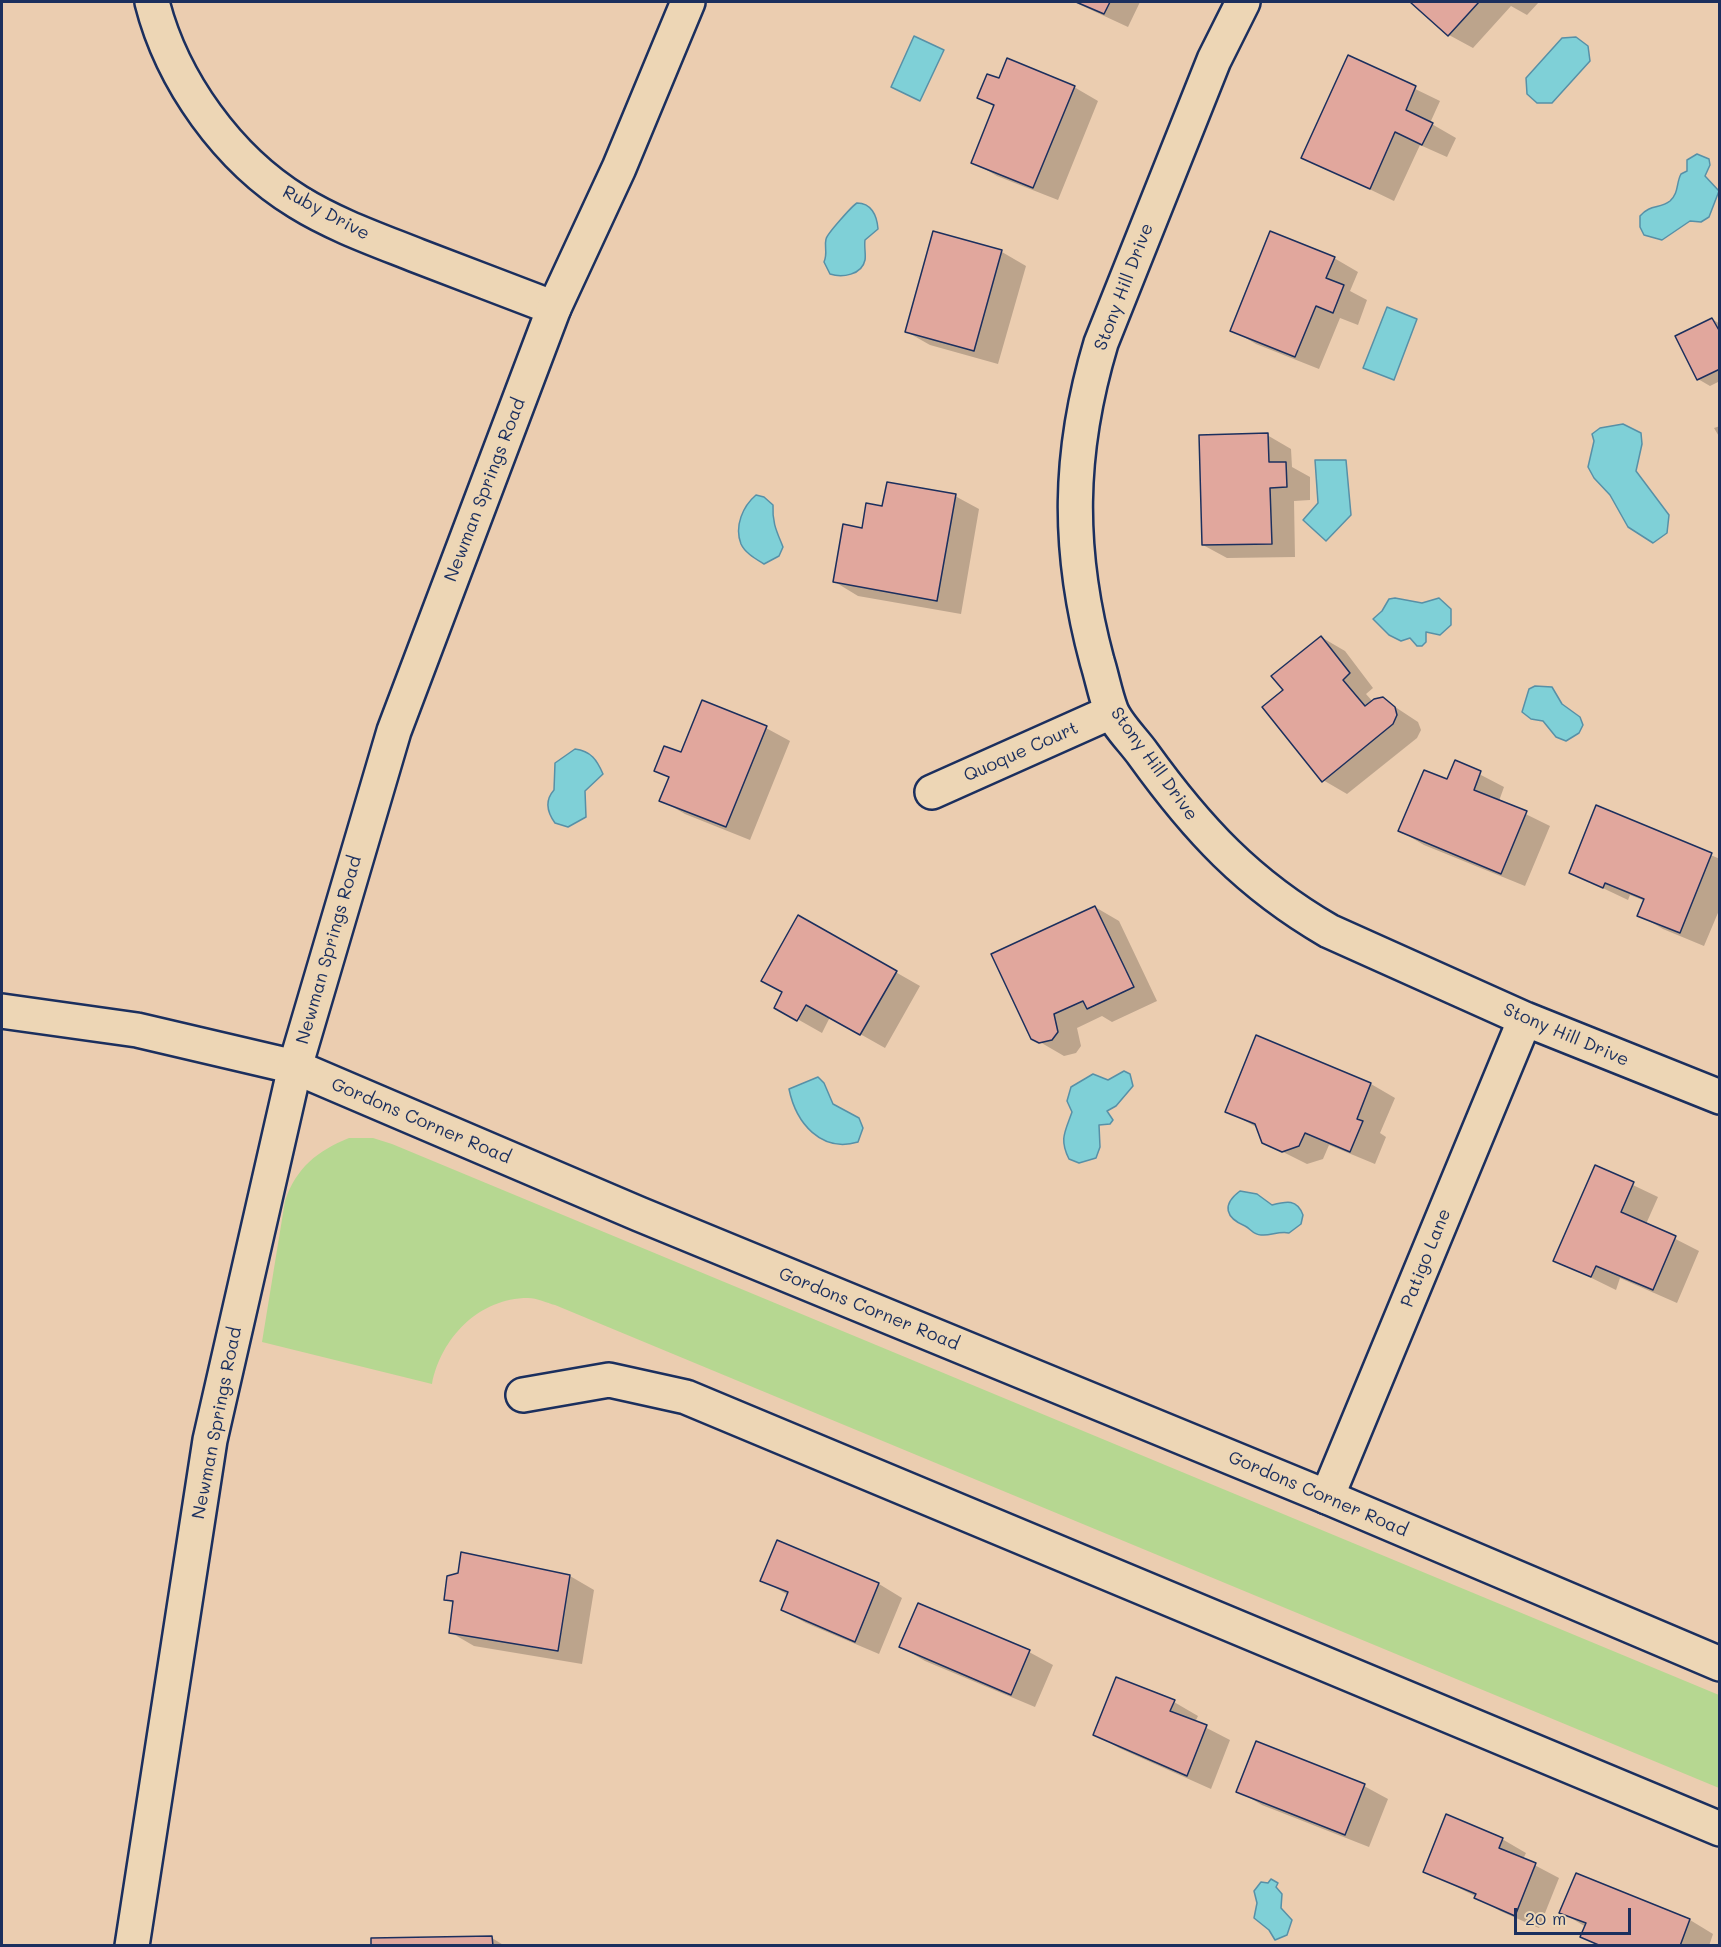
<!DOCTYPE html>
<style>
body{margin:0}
#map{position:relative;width:1721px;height:1947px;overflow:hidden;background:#ebcdb0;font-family:Mali,sans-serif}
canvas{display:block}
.frame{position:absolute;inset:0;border:3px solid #1b2f5e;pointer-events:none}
.scale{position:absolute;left:1514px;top:1908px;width:117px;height:27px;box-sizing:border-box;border:3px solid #1b2f5e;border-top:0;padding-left:8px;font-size:18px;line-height:21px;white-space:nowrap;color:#1b2f5e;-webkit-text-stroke:4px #edd6b5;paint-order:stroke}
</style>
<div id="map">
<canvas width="1721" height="1947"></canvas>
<div class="frame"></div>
<div class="scale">20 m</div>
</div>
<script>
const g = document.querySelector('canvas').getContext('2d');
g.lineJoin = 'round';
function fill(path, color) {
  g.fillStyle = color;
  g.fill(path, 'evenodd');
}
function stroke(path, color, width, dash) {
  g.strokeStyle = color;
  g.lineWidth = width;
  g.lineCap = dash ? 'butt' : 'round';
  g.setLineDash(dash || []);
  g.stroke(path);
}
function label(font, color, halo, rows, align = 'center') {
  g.font = font + ' Mali,sans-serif';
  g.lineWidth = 5;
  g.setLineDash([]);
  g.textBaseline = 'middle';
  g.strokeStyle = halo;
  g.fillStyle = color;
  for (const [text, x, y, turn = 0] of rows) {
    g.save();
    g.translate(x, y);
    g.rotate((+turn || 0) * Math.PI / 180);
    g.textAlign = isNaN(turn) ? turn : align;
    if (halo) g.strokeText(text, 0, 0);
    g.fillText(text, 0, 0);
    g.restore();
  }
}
const green = new Path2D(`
 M 349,1138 L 373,1138 L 392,1144 L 1719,1695 L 1719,1788 L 555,1305 C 547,1303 537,1298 528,1298 C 479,1298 441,1338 432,1384 L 262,1342 L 285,1201 C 296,1168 317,1151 349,1138 Z`);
const water = new Path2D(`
 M 914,36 L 944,50 L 920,101 L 891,87 Z
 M 1576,37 L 1588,46 L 1590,61 L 1552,103 L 1537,103 L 1527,94 L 1526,78 L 1562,38 Z
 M 1697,154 L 1709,159 L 1710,165 L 1705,176 L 1719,191 L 1709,217 L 1701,222 L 1690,221 L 1662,240 L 1644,235 L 1640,227 L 1640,216 C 1650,204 1660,209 1670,201 C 1679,193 1676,183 1681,174 L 1687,171 L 1687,160 Z
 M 857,203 C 871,203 877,215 878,229 L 865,240 C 864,246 866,255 865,260 C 862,275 842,278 830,274 L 824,262 C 828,253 824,247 826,239 C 827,234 852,206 857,203 Z
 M 1387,307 L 1417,319 L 1394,380 L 1363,368 Z
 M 1623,424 L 1641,433 L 1642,444 L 1636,471 L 1669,515 L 1667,533 L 1653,543 L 1628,527 L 1610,495 L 1594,478 L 1588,467 L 1594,441 L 1592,434 L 1600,428 Z
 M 1315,460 L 1346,460 L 1351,515 L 1326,541 L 1303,520 L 1318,503 Z
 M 756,495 L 764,497 L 773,505 C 772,523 777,532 783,547 L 779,556 L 764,564 C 756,559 745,553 741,544 C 734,526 743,506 756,495 Z
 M 1395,598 L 1422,603 L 1439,598 L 1451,609 L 1451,625 L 1440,635 L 1426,632 L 1426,642 L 1422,646 L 1417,646 L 1410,638 L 1401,641 L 1389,635 L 1373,619 L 1382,611 L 1389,599 Z
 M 1535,686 L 1552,687 L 1562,704 L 1580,717 L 1583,725 L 1579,733 L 1566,741 L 1556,737 L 1543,721 L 1531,719 L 1522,712 L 1529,689 Z
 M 575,749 C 591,751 597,760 603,774 L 585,791 L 586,817 L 568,827 L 555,823 C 547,812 545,800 554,790 L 555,763 Z
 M 1124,1071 L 1130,1074 L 1133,1086 L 1116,1106 L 1107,1111 L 1113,1120 L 1110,1124 L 1099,1125 L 1100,1147 L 1096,1158 L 1079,1163 L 1069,1159 C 1059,1139 1065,1132 1072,1112 L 1067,1101 L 1071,1087 L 1093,1074 L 1108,1080 Z
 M 818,1077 L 824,1083 L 833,1104 L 859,1118 L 863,1128 L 858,1142 C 821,1153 796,1123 789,1089 Z
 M 1240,1191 L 1257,1194 L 1272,1205 C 1287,1201 1297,1199 1303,1215 L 1301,1224 L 1289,1233 C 1278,1231 1271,1236 1261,1235 C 1253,1235 1251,1229 1245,1226 C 1226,1218 1221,1205 1240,1191 Z
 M 1271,1879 L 1278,1883 L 1276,1887 L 1282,1894 L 1281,1908 L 1292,1920 L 1287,1935 L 1275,1940 L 1269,1930 L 1254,1918 L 1257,1903 L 1254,1891 L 1261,1882 L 1268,1883 Z`);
const shadow = new Path2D(`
 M 1074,2 L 1140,2 L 1128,27 Z
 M 1412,2 L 1539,2 L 1527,15 L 1511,6 L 1473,48 L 1449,35 Z
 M 1349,57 L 1440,101 L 1430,123 L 1456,138 L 1447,157 L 1420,145 L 1394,201 L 1303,157 Z
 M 1000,80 L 1074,87 L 1098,101 L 1058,200 L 997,176 L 973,162 L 995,107 L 979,97 Z
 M 934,233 L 1002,252 L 1026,266 L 998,364 L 930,345 L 907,332 Z
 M 1334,258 L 1358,272 L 1350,291 L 1367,300 L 1358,325 L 1340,318 L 1319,369 L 1256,344 L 1232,330 Z
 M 1712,319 L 1720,324 L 1720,381 L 1710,386 L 1698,379 Z
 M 1720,426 L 1720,438 L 1714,428 Z
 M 1267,435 L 1291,449 L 1292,467 L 1310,477 L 1310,500 L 1294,501 L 1295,557 L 1227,558 L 1203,545 Z
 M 955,496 L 979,509 L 961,614 L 858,596 L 835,582 L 863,529 L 884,508 Z
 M 1321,637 L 1345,651 L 1373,688 L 1366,694 L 1373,702 L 1383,699 L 1418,722 L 1421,730 L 1417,738 L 1347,794 L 1323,780 L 1285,691 Z
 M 766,728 L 790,741 L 750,840 L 685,814 L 661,800 L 670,778 L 655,770 L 682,754 Z
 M 1456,762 L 1504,787 L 1499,801 L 1550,826 L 1525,886 L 1424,845 L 1400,831 L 1448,781 Z
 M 1597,807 L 1720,859 L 1720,908 L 1704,946 L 1663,929 L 1639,915 L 1645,901 L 1630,895 L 1628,900 L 1571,873 Z
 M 1095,907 L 1119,921 L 1157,1001 L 1112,1022 L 1102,1016 L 1077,1028 L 1081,1046 L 1076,1053 L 1064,1056 L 1033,1038 Z
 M 799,917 L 920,986 L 885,1048 L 830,1017 L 822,1033 L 776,1007 L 784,992 Z
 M 1257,1037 L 1371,1084 L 1395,1098 L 1380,1133 L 1386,1137 L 1375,1164 L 1329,1145 L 1323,1159 L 1307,1164 L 1263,1142 L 1258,1128 L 1227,1111 Z
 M 1595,1167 L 1658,1197 L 1646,1224 L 1699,1251 L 1677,1303 L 1620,1278 L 1616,1290 L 1555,1260 Z
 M 777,1542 L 879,1584 L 902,1598 L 879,1654 L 806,1623 L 782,1610 L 788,1595 L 762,1580 Z
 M 570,1576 L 594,1590 L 582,1664 L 474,1646 L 450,1632 L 454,1604 L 446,1599 Z
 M 901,1647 L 1029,1652 L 1053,1665 L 1035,1707 L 925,1661 Z
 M 1174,1702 L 1198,1716 L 1195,1722 L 1230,1740 L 1211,1789 L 1119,1748 L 1095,1734 Z
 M 1257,1743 L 1364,1786 L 1388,1799 L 1369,1847 L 1262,1805 L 1238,1791 Z
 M 1502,1839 L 1526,1853 L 1523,1859 L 1559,1878 L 1539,1928 L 1500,1911 L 1477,1897 L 1425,1871 Z
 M 1576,1875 L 1690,1920 L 1713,1934 L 1709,1946 L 1598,1946 L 1582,1936 L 1586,1927 L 1561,1912 Z
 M 492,1938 L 505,1946 L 373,1946 Z`);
const building = new Path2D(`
 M 1076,2 L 1110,2 L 1104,14 Z
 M 1410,2 L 1479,2 L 1448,36 Z
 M 1348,55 L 1416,86 L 1406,110 L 1433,123 L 1422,145 L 1395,132 L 1370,189 L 1301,158 Z
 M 1007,58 L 1075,86 L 1033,188 L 971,163 L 994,105 L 977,98 L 987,74 L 999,78 Z
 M 933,231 L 1002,250 L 974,351 L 905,332 Z
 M 1270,231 L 1335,257 L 1326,278 L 1344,285 L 1333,313 L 1316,306 L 1295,357 L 1230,331 Z
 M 1712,318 L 1720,332 L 1720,369 L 1697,380 L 1675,336 Z
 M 1268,433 L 1269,462 L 1286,462 L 1287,487 L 1270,488 L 1272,544 L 1202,545 L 1199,435 Z
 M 887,482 L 956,494 L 937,601 L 833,582 L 843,524 L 862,528 L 866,503 L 882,506 Z
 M 1321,636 L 1350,673 L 1343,680 L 1365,706 L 1374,699 L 1383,697 L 1395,707 L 1397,715 L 1393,724 L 1322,782 L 1262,707 L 1283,690 L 1271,676 Z
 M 702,700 L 767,726 L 726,827 L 659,801 L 669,777 L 654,771 L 664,746 L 681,752 Z
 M 1455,760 L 1481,771 L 1474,790 L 1527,811 L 1501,874 L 1398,831 L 1424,770 L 1447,779 Z
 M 1596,805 L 1712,853 L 1680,933 L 1637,916 L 1644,899 L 1605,883 L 1603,888 L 1569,873 Z
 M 1095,906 L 1134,987 L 1087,1009 L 1083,1001 L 1054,1014 L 1058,1032 L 1052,1040 L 1039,1043 L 1031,1039 L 991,954 Z
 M 798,915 L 897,971 L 860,1035 L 806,1005 L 797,1021 L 774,1008 L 782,992 L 761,981 Z
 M 1256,1035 L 1371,1083 L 1357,1119 L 1363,1121 L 1350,1152 L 1305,1133 L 1299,1146 L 1282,1152 L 1262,1143 L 1255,1124 L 1225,1112 Z
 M 1595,1165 L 1634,1182 L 1621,1212 L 1676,1236 L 1653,1290 L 1596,1266 L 1591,1277 L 1553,1261 Z
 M 777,1540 L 879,1583 L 855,1642 L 781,1610 L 788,1592 L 760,1581 Z
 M 461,1552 L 570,1575 L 558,1651 L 449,1633 L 453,1601 L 444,1600 L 447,1576 L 458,1573 Z
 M 918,1603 L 1030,1650 L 1011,1695 L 899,1647 Z
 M 1116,1677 L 1175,1700 L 1170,1711 L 1207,1725 L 1187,1776 L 1093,1735 Z
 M 1256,1741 L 1365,1784 L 1345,1835 L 1236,1792 Z
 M 1446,1814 L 1503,1838 L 1499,1848 L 1536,1863 L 1515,1916 L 1474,1898 L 1476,1894 L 1423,1872 Z
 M 1576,1873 L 1690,1919 L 1680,1946 L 1601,1946 L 1580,1937 L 1586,1923 L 1559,1913 Z
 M 492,1936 L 493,1946 L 371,1946 L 371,1938 Z`);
const street = new Path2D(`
 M 152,2 C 172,81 228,159 298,202 C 335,225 378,240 418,256 C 463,273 509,291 554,308
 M 1243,2 L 1214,60 L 1101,343 C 1068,453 1067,550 1097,661 C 1102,677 1105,694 1111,710 C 1117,725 1133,740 1143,754 C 1197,829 1248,884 1329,931 L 1525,1019 L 1720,1097
 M 932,792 L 1111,712
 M 523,1395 L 609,1380 L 686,1397 L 1720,1829
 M 1327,1497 L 1525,1019`);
const secondary = new Path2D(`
 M 2,1011 L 137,1030 L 295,1067 L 639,1214 L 1327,1497 L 1720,1664`);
const primary = new Path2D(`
 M 132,1946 L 210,1440 L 295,1067 L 394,731 L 554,308 L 619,168 L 688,2`);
const streetNames = [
 ["Ruby Drive",326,213,28],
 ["Stony Hill Drive",1124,287,-69],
 ["Newman Springs Road",485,490,-69],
 ["Quoque Court",1021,752,-24],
 ["Stony Hill Drive",1154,764,54],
 ["Newman Springs Road",329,950,-74],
 ["Stony Hill Drive",1566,1035,23],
 ["Gordons Corner Road",421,1121,23],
 ["Patigo Lane",1426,1258,-68],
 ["Gordons Corner Road",869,1309,22],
 ["Newman Springs Road",217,1423,-79],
 ["Gordons Corner Road",1318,1494,23]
];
fill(green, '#b6d791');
fill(water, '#7fd0d7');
stroke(water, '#5790a7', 1.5);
fill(shadow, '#0003');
fill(building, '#e1a79d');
stroke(building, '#1b2f5e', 1.5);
stroke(street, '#1b2f5e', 38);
stroke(secondary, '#1b2f5e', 38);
stroke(primary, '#1b2f5e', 38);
stroke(street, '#edd6b5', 33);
stroke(secondary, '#edd6b5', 33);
stroke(primary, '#edd6b5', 33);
label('18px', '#1b2f5e', '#edd6b5', streetNames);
</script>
